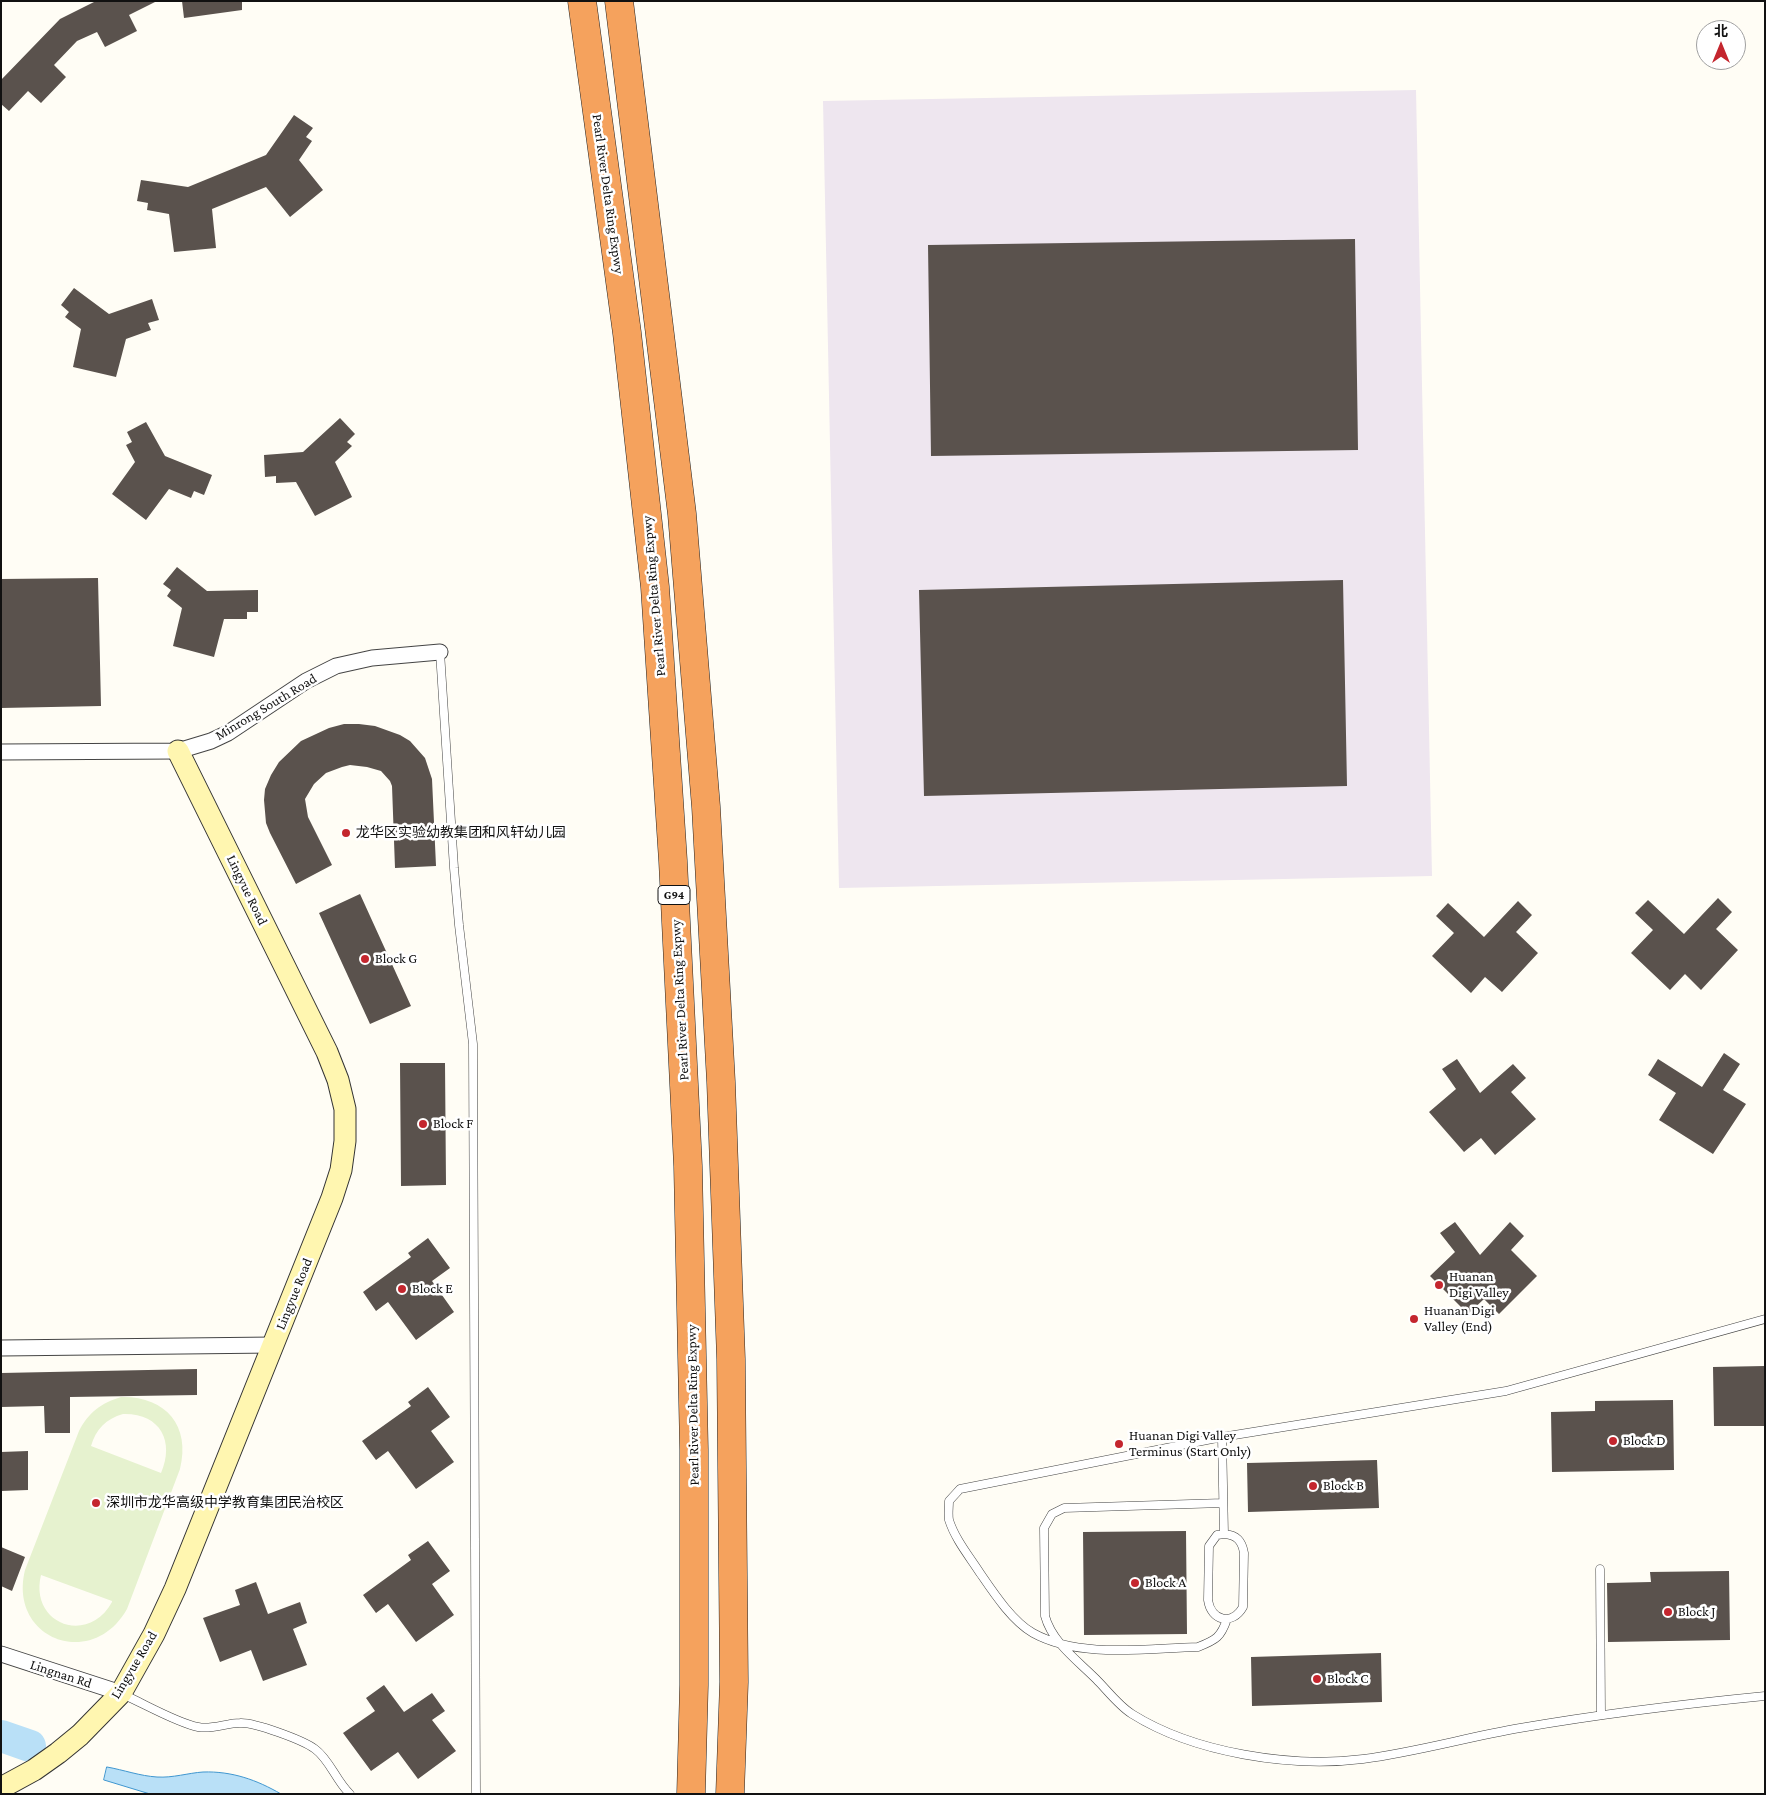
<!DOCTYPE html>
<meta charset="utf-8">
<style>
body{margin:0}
#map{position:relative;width:1766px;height:1795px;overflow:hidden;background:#fffdf5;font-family:"Crimson Pro","Noto Sans SC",serif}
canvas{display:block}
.frame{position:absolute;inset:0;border:2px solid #111;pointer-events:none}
.north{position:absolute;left:1696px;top:20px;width:50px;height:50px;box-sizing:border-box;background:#fff;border:1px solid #a0a0a0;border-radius:50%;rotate:0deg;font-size:14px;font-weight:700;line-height:20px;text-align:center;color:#111}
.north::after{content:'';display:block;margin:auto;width:18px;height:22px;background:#c4262e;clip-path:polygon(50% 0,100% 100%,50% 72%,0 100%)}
</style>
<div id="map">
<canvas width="1766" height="1795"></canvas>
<div class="frame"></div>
<div class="north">北</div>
</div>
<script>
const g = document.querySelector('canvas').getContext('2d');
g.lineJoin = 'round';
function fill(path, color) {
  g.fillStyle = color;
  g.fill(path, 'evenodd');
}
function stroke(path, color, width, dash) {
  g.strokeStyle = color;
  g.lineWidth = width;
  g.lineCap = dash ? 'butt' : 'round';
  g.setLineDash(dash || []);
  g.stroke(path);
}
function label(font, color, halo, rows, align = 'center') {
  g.font = font + ' "Crimson Pro","Noto Sans SC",serif';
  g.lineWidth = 5;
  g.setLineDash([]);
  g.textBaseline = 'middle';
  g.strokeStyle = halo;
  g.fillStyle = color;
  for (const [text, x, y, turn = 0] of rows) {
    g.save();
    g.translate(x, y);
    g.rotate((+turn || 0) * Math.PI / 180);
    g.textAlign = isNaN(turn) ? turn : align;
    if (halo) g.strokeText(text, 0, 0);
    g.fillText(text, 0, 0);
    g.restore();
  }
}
const industrial = new Path2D(`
 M 1416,90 L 1432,876 L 839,888 L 823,101 Z`);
const pitch = new Path2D(`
 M 121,1397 C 165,1396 191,1425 180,1469 L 127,1609 C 92,1671 8,1639 25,1570 L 79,1431 C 89,1412 101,1403 121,1397 ZM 123,1414 C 160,1413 175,1441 161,1473 L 91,1446 C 96,1429 106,1419 123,1414 ZM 41,1575 L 112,1601 L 112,1602 C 88,1646 29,1624 41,1575 Z`);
const water = new Path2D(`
 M 107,1767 C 124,1770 140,1776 157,1777 C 173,1778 188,1773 203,1772 C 232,1771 257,1780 281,1794 L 150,1794 L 104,1780 Z`);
const river = new Path2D(`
 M 1,1736 L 30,1746`);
const building = new Path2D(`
 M 96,1 L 157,1 L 129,15 L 137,31 L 105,47 L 97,32 L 77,41 L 54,65 L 66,77 L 41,103 L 28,91 L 9,111 L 1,104 L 1,80 L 60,19 Z
 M 182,1 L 242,1 L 242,10 L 184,18 Z
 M 294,115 L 313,128 L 306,137 L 312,141 L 299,160 L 323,190 L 290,217 L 266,187 L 212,209 L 216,248 L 174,252 L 169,214 L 147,210 L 148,203 L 137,201 L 141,180 L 188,187 L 266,155 Z
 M 1355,239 L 1358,450 L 931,456 L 928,245 Z
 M 74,288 L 109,314 L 152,299 L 159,320 L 148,323 L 151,330 L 126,339 L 116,377 L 73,367 L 81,329 L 65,317 L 69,312 L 61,305 Z
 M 340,418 L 355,434 L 347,442 L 352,446 L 335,462 L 352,497 L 315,516 L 296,482 L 276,483 L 276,476 L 265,477 L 264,455 L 303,452 Z
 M 146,422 L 165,456 L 212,475 L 204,495 L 194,491 L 191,498 L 169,489 L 146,520 L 112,494 L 135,462 L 126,445 L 132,442 L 127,432 Z
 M 177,567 L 207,591 L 258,590 L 258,612 L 247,612 L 247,619 L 224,619 L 214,657 L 173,646 L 182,608 L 167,596 L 171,590 L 163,584 Z
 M 98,578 L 101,706 L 1,708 L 1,579 Z
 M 1343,580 L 1347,786 L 924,796 L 919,590 Z
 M 344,724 L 359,724 L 375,726 L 400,735 L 410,741 L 425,758 L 432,779 L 436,866 L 395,868 L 392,786 L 390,781 L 381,771 L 367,767 L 350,765 L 342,767 L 326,773 L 314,784 L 305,799 L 308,817 L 332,865 L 296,884 L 270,833 L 266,823 L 264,800 L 265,789 L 271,775 L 279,762 L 301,741 L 329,728 Z
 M 360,894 L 411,1006 L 370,1024 L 319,913 Z
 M 1718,898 L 1732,912 L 1716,929 L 1738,950 L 1701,990 L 1685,974 L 1670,990 L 1631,953 L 1653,930 L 1635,913 L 1648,900 L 1684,934 Z
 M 1518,901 L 1532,915 L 1516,932 L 1538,953 L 1502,992 L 1485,977 L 1471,993 L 1432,956 L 1454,933 L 1436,916 L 1448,903 L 1484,937 Z
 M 1724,1053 L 1740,1064 L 1723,1090 L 1746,1104 L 1713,1154 L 1659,1120 L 1676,1093 L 1648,1075 L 1658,1059 L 1702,1087 Z
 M 1457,1059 L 1480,1093 L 1513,1064 L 1526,1078 L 1511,1092 L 1536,1119 L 1495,1155 L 1481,1138 L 1464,1152 L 1429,1112 L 1456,1089 L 1442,1069 Z
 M 400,1063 L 445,1063 L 446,1185 L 401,1186 Z
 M 1455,1222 L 1480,1255 L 1510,1222 L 1524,1236 L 1511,1250 L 1537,1276 L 1499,1314 L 1484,1299 L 1468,1314 L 1430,1276 L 1455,1252 L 1440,1233 Z
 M 428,1238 L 450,1268 L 432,1281 L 454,1312 L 416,1340 L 388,1302 L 376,1311 L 363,1292 L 411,1257 L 408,1253 Z
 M 1765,1366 L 1765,1426 L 1714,1426 L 1713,1367 Z
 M 197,1369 L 197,1395 L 70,1397 L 70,1433 L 45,1433 L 44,1406 L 1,1407 L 1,1373 Z
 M 428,1387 L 450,1417 L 431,1431 L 454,1462 L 416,1489 L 388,1451 L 376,1460 L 362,1441 L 411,1406 L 408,1402 Z
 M 1673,1400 L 1674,1470 L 1552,1472 L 1551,1412 L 1595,1411 L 1595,1401 Z
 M 28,1451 L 28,1490 L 1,1491 L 1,1452 Z
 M 1377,1460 L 1379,1508 L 1248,1512 L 1247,1463 Z
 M 1186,1531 L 1187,1634 L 1084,1635 L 1083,1532 Z
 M 428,1541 L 450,1571 L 432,1584 L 454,1615 L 416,1642 L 388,1604 L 376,1613 L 363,1595 L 411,1560 L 408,1555 Z
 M 1,1547 L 25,1557 L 12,1591 L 1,1586 Z
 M 1729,1571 L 1730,1640 L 1608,1642 L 1607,1583 L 1651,1582 L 1650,1572 Z
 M 256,1582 L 268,1614 L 300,1602 L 307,1623 L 293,1629 L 307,1665 L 263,1681 L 251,1650 L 220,1662 L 203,1618 L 240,1605 L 235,1590 Z
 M 1381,1653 L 1382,1702 L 1252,1706 L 1251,1657 Z
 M 384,1685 L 404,1712 L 432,1693 L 445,1711 L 432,1720 L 456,1751 L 418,1779 L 398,1752 L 371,1771 L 343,1733 L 375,1711 L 366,1698 Z`);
const lane = new Path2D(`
 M 440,652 L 454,868 L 459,925 L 473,1044 L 476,1794
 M 1222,1437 L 1224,1534
 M 1223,1503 L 1064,1508 L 1052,1514 L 1044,1528 L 1045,1616 C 1052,1642 1077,1660 1096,1679 C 1107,1690 1119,1706 1132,1714 C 1194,1753 1291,1768 1363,1759 C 1416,1752 1468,1737 1520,1728 C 1601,1714 1683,1704 1765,1696
 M 1224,1534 C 1237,1535 1242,1541 1244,1553 L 1243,1607 C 1232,1626 1211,1621 1208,1600 L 1209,1546 L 1217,1535 Z
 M 1600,1569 L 1601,1715
 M 1227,1619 C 1221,1637 1216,1640 1198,1647 C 1147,1648 1080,1659 1033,1633 C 1012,1621 993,1592 980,1573 C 969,1556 955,1539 949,1520 C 948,1514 949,1507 949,1501 L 960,1489 L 1222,1437 L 1506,1391 L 1765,1319
 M 122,1694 C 143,1703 177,1723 198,1727 C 212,1730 226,1723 240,1723 C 254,1722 303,1740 315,1749 C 330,1760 336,1781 350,1794`);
const street = new Path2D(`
 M 1,752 L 178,751 L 211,741 L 228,733 L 306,681 L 336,666 L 372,658 L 440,652
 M 1,1348 L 274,1345
 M 1,1654 L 121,1693`);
const secondary = new Path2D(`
 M 1,1788 L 34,1770 L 58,1753 L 80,1735 L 121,1693 L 154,1634 L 175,1589 L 332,1198 L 341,1170 L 345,1141 L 345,1109 L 338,1080 L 327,1052 L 178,751`);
const highway = new Path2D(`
 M 582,1 L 627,333 L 655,587 L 673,861 L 688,1166 L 694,1450 L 694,1685 L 691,1794
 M 619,1 L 682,514 L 706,807 L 721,1082 L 731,1359 L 734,1682 L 730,1794`);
const markers = [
 [346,833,5,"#c4262e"],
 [365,959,5,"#c4262e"],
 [423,1124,5,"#c4262e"],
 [1439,1285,5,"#c4262e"],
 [402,1289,5,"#c4262e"],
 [1414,1319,5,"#c4262e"],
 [1613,1441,5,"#c4262e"],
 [1119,1444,5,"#c4262e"],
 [1313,1486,5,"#c4262e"],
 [96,1503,5,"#c4262e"],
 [1135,1583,5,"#c4262e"],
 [1668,1612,5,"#c4262e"],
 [1317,1679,5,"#c4262e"]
];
const shields = [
 [674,895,32]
];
const shieldNames = [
 ["G94",674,895]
];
const streetNames = [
 ["Pearl River Delta Ring Expwy",608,194,82],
 ["Pearl River Delta Ring Expwy",654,596,-95],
 ["Minrong South Road",266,707,-31],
 ["Lingyue Road",247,890,64],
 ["Pearl River Delta Ring Expwy",680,1000,-93],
 ["Lingyue Road",294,1294,-68],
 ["Pearl River Delta Ring Expwy",693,1405,-91],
 ["Lingyue Road",134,1665,-59],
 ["Lingnan Rd",61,1674,18]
];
const poiNames = [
 ["龙华区实验幼教集团和风轩幼儿园",356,833],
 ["Block G",375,959],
 ["Block F",433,1124],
 ["Huanan",1449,1277],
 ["Digi Valley",1449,1293],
 ["Block E",412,1289],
 ["Huanan Digi",1424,1311],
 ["Valley (End)",1424,1327],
 ["Huanan Digi Valley",1129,1436],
 ["Terminus (Start Only)",1129,1452],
 ["Block D",1623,1441],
 ["Block B",1323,1486],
 ["深圳市龙华高级中学教育集团民治校区",106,1503],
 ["Block A",1145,1583],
 ["Block J",1678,1612],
 ["Block C",1327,1679]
];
fill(industrial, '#eee6ef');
fill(pitch, '#e6f2cf');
fill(water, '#b9e0f7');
stroke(water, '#3f96cf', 1);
stroke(river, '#b9e0f7', 32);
fill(building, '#5a524d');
stroke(lane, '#444', 9);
stroke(street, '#444', 17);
stroke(secondary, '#333', 23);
stroke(highway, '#222', 29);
stroke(lane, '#fff', 8);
stroke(street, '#fff', 15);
stroke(secondary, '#fff6b0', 21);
stroke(highway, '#f5a25d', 28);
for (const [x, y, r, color] of markers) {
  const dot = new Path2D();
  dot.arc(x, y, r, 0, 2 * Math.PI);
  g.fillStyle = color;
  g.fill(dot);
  stroke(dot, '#fff', 2);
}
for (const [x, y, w] of shields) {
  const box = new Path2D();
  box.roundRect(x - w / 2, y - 9.5, w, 19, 4);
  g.fillStyle = '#fff';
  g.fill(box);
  stroke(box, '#111', 1);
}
label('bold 12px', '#111', null, shieldNames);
label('14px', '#111', '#fff', streetNames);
label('14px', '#111', '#fff', poiNames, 'left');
</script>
